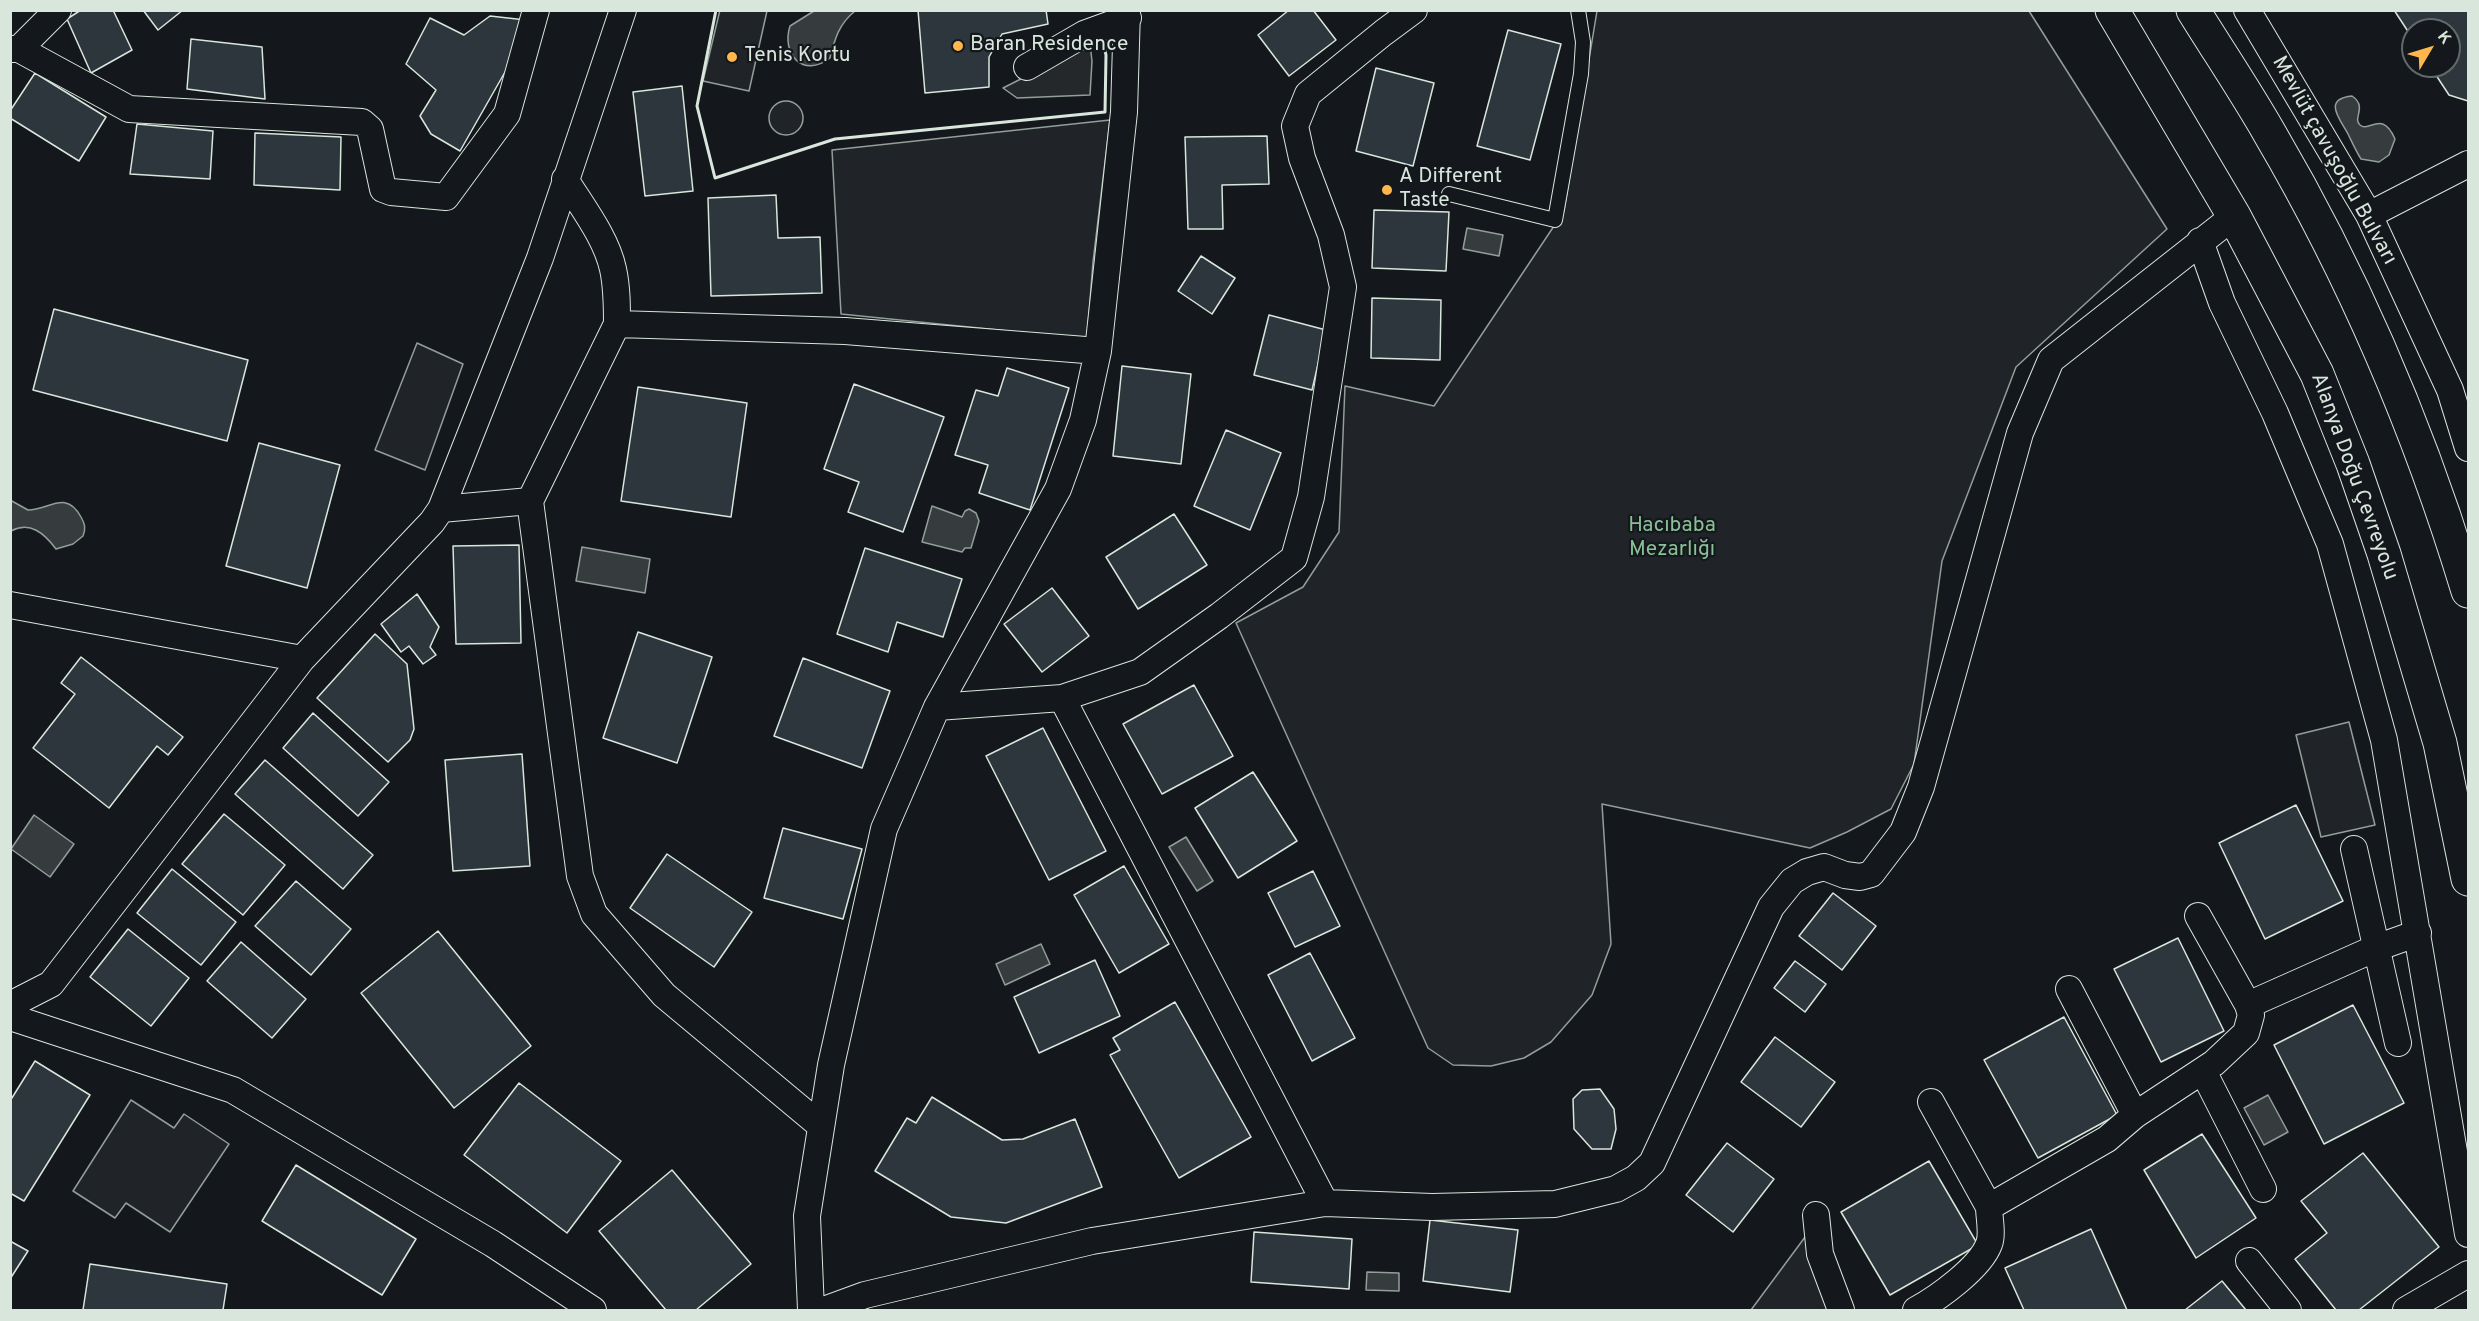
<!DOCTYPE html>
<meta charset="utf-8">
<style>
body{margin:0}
#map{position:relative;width:2479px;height:1321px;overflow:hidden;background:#14181c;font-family:Overpass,sans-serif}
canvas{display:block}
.frame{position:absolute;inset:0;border:12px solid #d8e6dc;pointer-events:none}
.north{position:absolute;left:2401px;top:18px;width:60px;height:60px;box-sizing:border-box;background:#14181c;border:2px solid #626a69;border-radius:50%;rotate:52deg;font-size:16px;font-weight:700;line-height:24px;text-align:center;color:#d8e6dc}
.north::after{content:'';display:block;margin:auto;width:21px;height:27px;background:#ffb74d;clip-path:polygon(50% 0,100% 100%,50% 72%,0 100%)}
</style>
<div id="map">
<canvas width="2479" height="1321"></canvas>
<div class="frame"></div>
<div class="north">K</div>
</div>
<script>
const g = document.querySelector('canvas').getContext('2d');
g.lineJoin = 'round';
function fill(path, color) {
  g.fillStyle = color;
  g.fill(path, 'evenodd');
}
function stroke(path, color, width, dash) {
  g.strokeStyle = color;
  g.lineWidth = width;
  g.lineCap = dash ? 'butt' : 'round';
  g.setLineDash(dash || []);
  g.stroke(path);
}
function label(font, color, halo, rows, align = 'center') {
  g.font = font + ' Overpass,sans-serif';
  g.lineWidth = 4.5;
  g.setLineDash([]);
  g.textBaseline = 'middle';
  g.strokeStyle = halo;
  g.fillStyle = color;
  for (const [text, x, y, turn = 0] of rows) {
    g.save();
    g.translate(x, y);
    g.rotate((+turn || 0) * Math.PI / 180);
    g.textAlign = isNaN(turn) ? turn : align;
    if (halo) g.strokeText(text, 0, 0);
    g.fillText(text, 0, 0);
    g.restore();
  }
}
const green = new Path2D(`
 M 720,10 L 767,11 L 749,91 L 703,81 Z
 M 1597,11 L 2029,11 L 2167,229 L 2016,367 L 1942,561 L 1914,764 L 1891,809 L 1847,832 L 1810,848 L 1602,804 L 1611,944 L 1592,995 L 1551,1042 L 1524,1058 L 1491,1066 L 1453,1065 L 1428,1048 L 1236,623 L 1303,587 L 1339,532 L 1345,386 L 1434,406 L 1564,211 Z
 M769 118a17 17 0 1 1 34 0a17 17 0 1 1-34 0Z
 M 1110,120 L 1093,262 L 1087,339 L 841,314 L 832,150 Z
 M 417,343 L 463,364 L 425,470 L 375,450 Z
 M 2349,722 L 2375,825 L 2321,837 L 2296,735 Z
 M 131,1100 L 174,1128 L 184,1114 L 229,1144 L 170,1232 L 126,1203 L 115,1218 L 73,1191 Z
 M 1811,1229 L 1833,1310 L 1751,1310 Z`);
const parking = new Path2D(`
 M 1090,44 L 1092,61 L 1090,95 L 1017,98 L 1003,88 Z`);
const water = new Path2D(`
 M 814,11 L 855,11 C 839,24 835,38 830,58 C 803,79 781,54 790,26 Z
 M 2352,96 C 2368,107 2352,118 2360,125 C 2369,133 2382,109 2395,139 L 2389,155 L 2379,162 L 2361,159 C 2356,151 2352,142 2348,134 C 2340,119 2322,99 2352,96 Z
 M 1467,228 L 1503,235 L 1499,256 L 1463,249 Z
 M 10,500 L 28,510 C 49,510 66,489 81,517 C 85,524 86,528 83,536 L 73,544 L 56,549 C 44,533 30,521 11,531 Z
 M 932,506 L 962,517 L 965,511 L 969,509 L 976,513 L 979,521 L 971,548 L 965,548 L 962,552 L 922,542 Z
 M 582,547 L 650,559 L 645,593 L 576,581 Z
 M 34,815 L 74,844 L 50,877 L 11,849 Z
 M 1186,837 L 1213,881 L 1197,891 L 1169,847 Z
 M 1041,944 L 1050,964 L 1005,985 L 996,964 Z
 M 2268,1095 L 2288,1132 L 2264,1145 L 2244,1108 Z
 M 1367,1272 L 1399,1273 L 1399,1291 L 1366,1290 Z`);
const building = new Path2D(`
 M 81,10 L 113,10 L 132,50 L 91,73 L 67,19 Z
 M 143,10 L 183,10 L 158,30 Z
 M 918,10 L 1046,10 L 1048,24 L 1002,34 L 989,57 L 989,87 L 925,93 Z
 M 1289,10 L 1313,10 L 1336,40 L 1289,76 L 1258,35 Z
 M 2394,10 L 2468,10 L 2468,101 L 2449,95 L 2430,66 L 2449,66 L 2449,30 L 2413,30 L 2413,39 Z
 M 490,16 L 526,20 L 509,65 L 460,151 L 431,134 L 420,116 L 436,90 L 406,64 L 430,18 L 464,35 Z
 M 1508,30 L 1561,44 L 1530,160 L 1477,146 Z
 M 191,39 L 262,47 L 265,99 L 187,89 Z
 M 1376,68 L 1434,83 L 1413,166 L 1356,151 Z
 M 35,73 L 106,117 L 79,161 L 10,118 L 10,111 Z
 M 682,86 L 693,191 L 645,196 L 633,92 Z
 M 137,124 L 213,131 L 210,179 L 130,174 Z
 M 255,133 L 341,137 L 340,190 L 254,185 Z
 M 1267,136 L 1269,184 L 1222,185 L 1223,229 L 1188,229 L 1185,137 Z
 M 776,195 L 778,238 L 820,237 L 822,293 L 711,296 L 708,198 Z
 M 1374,210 L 1449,212 L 1446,271 L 1372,268 Z
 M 1201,256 L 1235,278 L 1212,314 L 1178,291 Z
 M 1372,298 L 1441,300 L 1440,360 L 1371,358 Z
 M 54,309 L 248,360 L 227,441 L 33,390 Z
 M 1269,315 L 1326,330 L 1312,390 L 1254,375 Z
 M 1122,366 L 1191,374 L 1181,464 L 1113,456 Z
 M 1007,368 L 1069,388 L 1030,510 L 979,493 L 988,465 L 955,455 L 976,390 L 998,396 Z
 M 854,384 L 944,417 L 903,532 L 848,512 L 859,482 L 824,469 Z
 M 638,387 L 747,403 L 731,517 L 621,501 Z
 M 1226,430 L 1281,453 L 1250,530 L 1194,506 Z
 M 259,443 L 340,465 L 307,588 L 226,566 Z
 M 1174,514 L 1207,565 L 1138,609 L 1106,557 Z
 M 519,545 L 521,643 L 456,644 L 453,546 Z
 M 865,548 L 962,579 L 943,637 L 897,622 L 888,652 L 837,634 Z
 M 1052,588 L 1089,636 L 1042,672 L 1004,624 Z
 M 417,594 L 439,627 L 430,647 L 436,655 L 423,664 L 409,646 L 401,652 L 381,624 Z
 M 638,632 L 712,657 L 677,763 L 603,738 Z
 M 375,634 L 407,664 L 414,729 L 410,740 L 388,762 L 317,698 Z
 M 81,657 L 183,737 L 168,755 L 157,746 L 109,808 L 33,748 L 75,694 L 61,683 Z
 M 803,658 L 890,691 L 862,768 L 774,736 Z
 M 1194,685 L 1233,756 L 1162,794 L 1123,724 Z
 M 313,713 L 389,782 L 358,816 L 283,748 Z
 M 1043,728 L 1106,851 L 1049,880 L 986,756 Z
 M 522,754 L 530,866 L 453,871 L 445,760 Z
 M 265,760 L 373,855 L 343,889 L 235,794 Z
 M 1253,772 L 1297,841 L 1238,878 L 1195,808 Z
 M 2296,805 L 2343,901 L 2265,939 L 2219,843 Z
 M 224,814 L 285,865 L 243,915 L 182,864 Z
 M 783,828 L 862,849 L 843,919 L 764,898 Z
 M 667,854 L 752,912 L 714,967 L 630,908 Z
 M 1124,866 L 1169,944 L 1119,973 L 1074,895 Z
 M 172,869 L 236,922 L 201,965 L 137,913 Z
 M 1313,871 L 1340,926 L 1295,947 L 1268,893 Z
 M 296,881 L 351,929 L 311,975 L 255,926 Z
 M 1833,893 L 1876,926 L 1842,970 L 1799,936 Z
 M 128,929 L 189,978 L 151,1026 L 90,977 Z
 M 438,931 L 531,1046 L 454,1108 L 361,993 Z
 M 2178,938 L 2224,1031 L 2161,1062 L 2114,969 Z
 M 241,942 L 306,999 L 272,1038 L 207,981 Z
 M 1310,953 L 1355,1038 L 1312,1061 L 1268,975 Z
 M 1095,960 L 1120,1016 L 1039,1053 L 1014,997 Z
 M 1795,961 L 1826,984 L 1805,1012 L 1774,988 Z
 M 1175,1002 L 1251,1137 L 1179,1178 L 1110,1055 L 1120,1050 L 1113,1038 Z
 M 2353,1005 L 2404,1103 L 2324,1144 L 2274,1045 Z
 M 2064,1017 L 2117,1115 L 2038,1158 L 1984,1060 Z
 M 1775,1037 L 1835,1082 L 1801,1127 L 1741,1082 Z
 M 35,1061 L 90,1095 L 24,1201 L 10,1193 L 10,1101 Z
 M 519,1083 L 621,1161 L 567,1233 L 464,1155 Z
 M 1600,1089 L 1614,1109 L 1616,1129 L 1611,1149 L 1592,1149 L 1574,1129 L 1573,1099 L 1582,1090 Z
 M 932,1097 L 1002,1140 L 1023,1139 L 1075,1119 L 1102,1187 L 1006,1223 L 951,1217 L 875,1171 L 907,1118 L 916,1123 Z
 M 2202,1134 L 2256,1218 L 2196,1258 L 2144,1170 Z
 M 1727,1143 L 1774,1179 L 1733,1232 L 1686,1195 Z
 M 2363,1153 L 2439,1247 L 2359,1310 L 2336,1310 L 2295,1259 L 2327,1233 L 2301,1201 Z
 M 1929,1161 L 1978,1245 L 1890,1295 L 1841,1212 Z
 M 296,1165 L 416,1239 L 382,1295 L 262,1221 Z
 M 672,1170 L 751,1264 L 696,1310 L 666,1310 L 599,1231 Z
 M 1430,1220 L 1518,1230 L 1510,1292 L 1423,1281 Z
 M 2091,1229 L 2127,1310 L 2024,1310 L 2005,1268 Z
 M 1254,1232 L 1352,1239 L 1349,1289 L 1251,1282 Z
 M 10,1241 L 28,1251 L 10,1279 Z
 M 90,1264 L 227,1284 L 223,1310 L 83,1310 Z
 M 2222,1281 L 2246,1310 L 2185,1310 Z`);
const lane = new Path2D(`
 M 1449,194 L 1555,220 L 1581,74 L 1583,42 L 1578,10`);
const street = new Path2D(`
 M 2247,10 L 2369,215 L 2450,390 L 2468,448
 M 10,49 L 19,49 L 129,109 L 362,122 L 370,129 L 383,189 L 391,192 L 446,197 L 507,114 L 536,10
 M 19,49 L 58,10
 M 1027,67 L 1084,34 L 1128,18
 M 2369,215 L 2468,164
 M 2200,241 L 2222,303 L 2275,413 L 2330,544 L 2384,740 L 2468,1234
 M 617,324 L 845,331 L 1098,351
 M 530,501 L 580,876 L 594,914 L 664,995 L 821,1126
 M 441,509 L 530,501 L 617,324 C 617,305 617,287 613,269 C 606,237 582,207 565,179
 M 10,605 L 302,659
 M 1062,698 L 1325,1203
 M 937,707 L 1062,698 L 1140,672 L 1219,616 L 1294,558 L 1311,497 L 1343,287 L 1331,235 L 1302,158 L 1295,126 L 1308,94 L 1383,33 L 1414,10
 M 2354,849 L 2398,1043
 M 2198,916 L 2248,1005
 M 2069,989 L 2135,1115
 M 10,1005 L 51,984 L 302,659 L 432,522 L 441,509 L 540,258 L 623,10
 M 10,1017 L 233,1090 L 493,1244 L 593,1310
 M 2203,1071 L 2263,1189
 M 1931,1102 L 1989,1207
 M 1816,1215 L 1820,1254 L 1841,1310
 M 2249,1261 L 2288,1310
 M 811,1310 L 807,1216 L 831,1065 L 884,829 L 937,707 L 1058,489 L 1083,420 L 1098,351 L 1124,112 L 1127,10
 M 824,1310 L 865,1295 L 1092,1241 L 1325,1203 L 1432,1207 L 1555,1204 L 1616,1189 L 1636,1178 L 1652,1163 L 1771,907 L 1792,881 L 1807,872 L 1824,867 L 1845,875 L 1860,877 L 1871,874 L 1903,832 L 1921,787 L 2020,433 L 2051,360 L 2234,216
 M 1916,1310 C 1938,1298 1980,1268 1989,1244 C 1993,1234 1989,1217 1989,1207 L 2107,1139 L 2135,1115 L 2214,1063 L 2246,1033 L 2251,1015 L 2248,1005 L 2376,948 L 2418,933
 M 2406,1310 L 2468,1274`);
const highway = new Path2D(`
 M 2112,10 L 2234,216 L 2317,374 L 2353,464 L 2384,554 L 2440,743 L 2468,879
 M 2193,10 C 2219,52 2246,92 2270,134 C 2354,277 2420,432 2468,591`);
const wall = new Path2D(`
 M 716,10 L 697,106 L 715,178 L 835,139 L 1105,112 L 1106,55 L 1102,39`);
const markers = [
 [958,46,6,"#ffb74d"],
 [732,57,6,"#ffb74d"],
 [1387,190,6,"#ffb74d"]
];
const poiNames = [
 ["Baran Residence",970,46],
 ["Tenis Kortu",744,57],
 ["A Different",1399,178],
 ["Taste",1399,202]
];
const streetNames = [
 ["Mevlüt çavuşoğlu Bulvarı",2333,161,61],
 ["Alanya Doğu Çevreyolu",2353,477,70]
];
const parkNames = [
 ["Hacıbaba",1672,527],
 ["Mezarlığı",1672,551]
];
fill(green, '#202428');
stroke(green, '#939e99', 1.5);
fill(parking, '#24282b');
stroke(parking, '#939e99', 1.5);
fill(water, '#363b3e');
stroke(water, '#939e99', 1.5);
fill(building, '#2c363c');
stroke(building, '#d8e6dc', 1.5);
stroke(lane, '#d8e6dc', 16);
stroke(street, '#d8e6dc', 28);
stroke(highway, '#d8e6dc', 35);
stroke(lane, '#14181c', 14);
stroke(street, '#14181c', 26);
stroke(highway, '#14181c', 33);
stroke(wall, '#d8e6dc', 3);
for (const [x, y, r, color] of markers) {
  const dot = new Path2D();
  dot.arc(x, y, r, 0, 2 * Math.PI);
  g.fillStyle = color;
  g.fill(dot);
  stroke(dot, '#14181c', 2);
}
label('21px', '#d8e6dc', '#14181c', poiNames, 'left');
label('21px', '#d8e6dc', '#14181c', streetNames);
label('21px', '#8ac095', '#14181c', parkNames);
</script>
